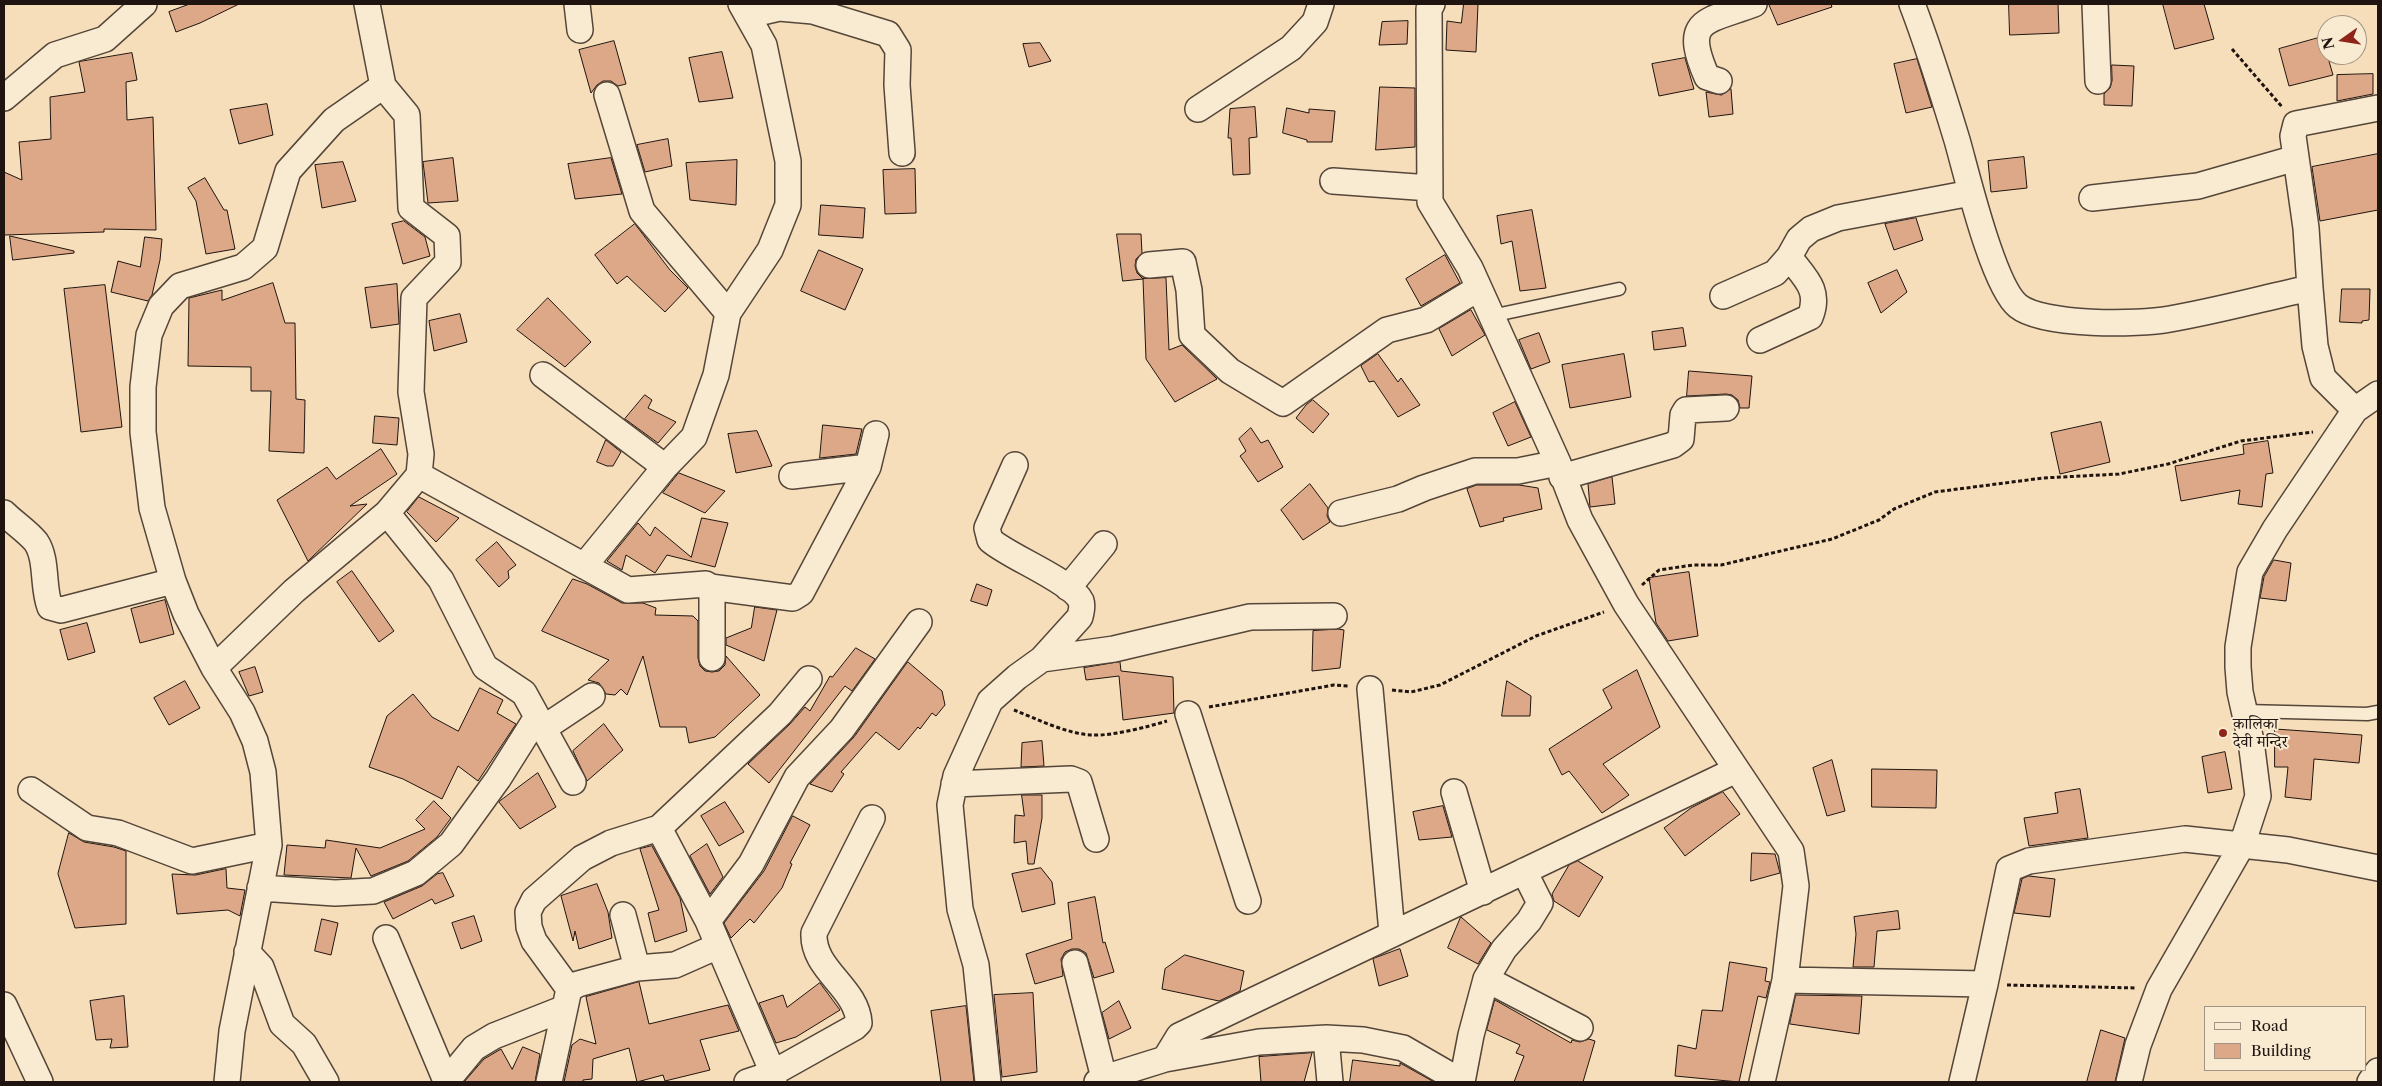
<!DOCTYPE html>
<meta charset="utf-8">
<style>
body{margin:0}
#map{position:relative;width:2382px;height:1086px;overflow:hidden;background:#f6deba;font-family:"Libre Caslon Text",serif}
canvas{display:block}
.frame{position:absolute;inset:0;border:5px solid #1f140f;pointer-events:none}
.legend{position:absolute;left:2204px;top:1006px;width:162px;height:65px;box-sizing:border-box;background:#f9ead2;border:1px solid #a29484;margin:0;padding:6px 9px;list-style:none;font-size:15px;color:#1f140f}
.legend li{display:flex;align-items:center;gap:10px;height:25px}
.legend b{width:25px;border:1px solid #a29484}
.north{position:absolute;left:2317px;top:15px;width:50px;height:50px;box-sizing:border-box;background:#f9ead2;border:1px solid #a29484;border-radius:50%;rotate:257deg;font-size:14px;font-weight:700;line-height:20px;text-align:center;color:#1f140f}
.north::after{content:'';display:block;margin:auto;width:18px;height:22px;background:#8f2418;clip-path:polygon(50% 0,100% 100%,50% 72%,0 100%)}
</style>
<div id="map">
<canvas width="2382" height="1086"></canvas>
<div class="frame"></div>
<ul class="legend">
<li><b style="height:6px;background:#f9ead2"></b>Road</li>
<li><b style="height:14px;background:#dda887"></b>Building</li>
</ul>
<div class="north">N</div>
</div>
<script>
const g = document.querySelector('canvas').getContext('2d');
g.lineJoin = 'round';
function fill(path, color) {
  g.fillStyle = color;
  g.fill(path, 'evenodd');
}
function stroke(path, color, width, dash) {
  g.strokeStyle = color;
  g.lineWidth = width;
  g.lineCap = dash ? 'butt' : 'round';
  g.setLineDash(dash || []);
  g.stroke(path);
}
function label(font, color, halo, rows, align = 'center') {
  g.font = font + ' "Libre Caslon Text","Noto Serif Devanagari",serif';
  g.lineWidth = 4;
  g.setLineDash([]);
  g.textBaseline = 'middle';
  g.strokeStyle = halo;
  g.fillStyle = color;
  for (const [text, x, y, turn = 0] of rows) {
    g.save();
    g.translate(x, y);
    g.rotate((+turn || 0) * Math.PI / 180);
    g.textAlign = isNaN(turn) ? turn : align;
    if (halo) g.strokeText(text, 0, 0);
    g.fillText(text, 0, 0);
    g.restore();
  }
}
const building = new Path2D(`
 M 190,4 L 239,4 L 200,23 L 176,32 L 169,12 Z
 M 1464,4 L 1478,4 L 1476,52 L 1446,50 L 1447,21 L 1461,23 Z
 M 1769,4 L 1831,4 L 1832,7 L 1778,25 Z
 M 2009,4 L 2058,4 L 2059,33 L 2010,35 Z
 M 2163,4 L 2204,4 L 2214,39 L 2175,49 Z
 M 1408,21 L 1407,44 L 1379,45 L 1382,22 Z
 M 2322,37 L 2333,75 L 2289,86 L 2279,49 Z
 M 614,41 L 626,84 L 618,86 L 611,81 L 603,81 L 597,85 L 591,93 L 579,50 Z
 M 1040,43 L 1051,61 L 1029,67 L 1023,44 Z
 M 722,52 L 733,98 L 699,102 L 689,58 Z
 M 132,53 L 137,80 L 126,82 L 127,120 L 153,117 L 156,230 L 104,229 L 104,232 L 4,235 L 4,172 L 22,180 L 19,142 L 51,139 L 50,97 L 85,92 L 79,62 Z
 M 1685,58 L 1694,89 L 1659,96 L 1652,64 Z
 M 1917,59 L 1932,107 L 1906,113 L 1894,64 Z
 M 2112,65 L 2134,66 L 2132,106 L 2104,105 L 2104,94 L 2110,88 L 2112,81 Z
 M 2373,74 L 2373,94 L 2337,101 L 2337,75 Z
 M 1380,87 L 1415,88 L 1415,147 L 1376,150 Z
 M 1731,89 L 1733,114 L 1709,117 L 1706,92 L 1721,95 Z
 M 267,104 L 273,135 L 239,144 L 230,110 Z
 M 1255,107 L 1257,137 L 1249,138 L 1250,174 L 1233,175 L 1231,138 L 1228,138 L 1230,109 Z
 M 1287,108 L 1309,113 L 1309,109 L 1335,111 L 1332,142 L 1307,142 L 1307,140 L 1283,133 Z
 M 668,139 L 672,166 L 645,172 L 637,145 Z
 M 2378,154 L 2378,210 L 2320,221 L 2312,167 Z
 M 2024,157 L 2027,188 L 1991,192 L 1988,161 Z
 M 453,158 L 458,201 L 428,203 L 423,162 Z
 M 611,158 L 622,194 L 575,199 L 568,164 Z
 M 737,160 L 736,205 L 690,200 L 686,163 Z
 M 343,162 L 356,201 L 322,208 L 315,165 Z
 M 915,169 L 916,213 L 885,214 L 883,170 Z
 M 205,178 L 224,210 L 227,210 L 235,249 L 206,254 L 196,201 L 188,188 Z
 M 821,205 L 865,208 L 863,238 L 819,235 Z
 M 1532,210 L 1546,288 L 1520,291 L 1512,241 L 1501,244 L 1497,216 Z
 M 1916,218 L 1923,240 L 1894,250 L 1885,224 Z
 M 404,221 L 425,237 L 430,256 L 403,264 L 392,224 Z
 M 635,224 L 670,270 L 688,288 L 665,312 L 627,276 L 617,284 L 595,255 Z
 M 1117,234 L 1141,234 L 1142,253 L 1136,259 L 1135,266 L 1137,273 L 1143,279 L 1123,281 Z
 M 10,236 L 74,251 L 74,253 L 13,260 Z
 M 145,237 L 162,239 L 160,260 L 152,295 L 148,301 L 111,292 L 118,261 L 140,267 Z
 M 819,250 L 863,269 L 845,310 L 801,291 Z
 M 1445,255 L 1460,283 L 1421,306 L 1406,279 Z
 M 1897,270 L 1907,292 L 1881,313 L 1868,283 Z
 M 1166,278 L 1169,350 L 1182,345 L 1217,379 L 1175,402 L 1146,359 L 1143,279 Z
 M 273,283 L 285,323 L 295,323 L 296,399 L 305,400 L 304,453 L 269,451 L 271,391 L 251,391 L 251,367 L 188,366 L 189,298 L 222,290 L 222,300 Z
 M 397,284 L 399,324 L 371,328 L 365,288 Z
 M 105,285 L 122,427 L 81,432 L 64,289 Z
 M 2342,289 L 2370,289 L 2369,320 L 2362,321 L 2362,323 L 2340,322 Z
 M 548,298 L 591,342 L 565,367 L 517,330 Z
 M 1471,310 L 1485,335 L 1452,356 L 1439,329 Z
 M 460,314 L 467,342 L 434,351 L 429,321 Z
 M 1683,328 L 1686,346 L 1654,350 L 1652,332 Z
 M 1539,333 L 1550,362 L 1531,369 L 1519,340 Z
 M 1378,354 L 1398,382 L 1401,378 L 1420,405 L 1398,417 L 1374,381 L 1369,382 L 1361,366 Z
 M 1624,354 L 1631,397 L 1570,408 L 1562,365 Z
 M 1689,371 L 1752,376 L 1749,408 L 1740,408 L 1738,400 L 1732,395 L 1726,394 L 1687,396 Z
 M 645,395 L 652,400 L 648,408 L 676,422 L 658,443 L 625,419 Z
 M 1313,400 L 1329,414 L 1313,433 L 1296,418 L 1306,405 Z
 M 1515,402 L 1531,437 L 1508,446 L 1493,413 Z
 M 375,416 L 399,418 L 397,445 L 373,443 Z
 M 2101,422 L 2110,462 L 2060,474 L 2051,433 Z
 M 823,425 L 862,429 L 856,454 L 820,458 Z
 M 1251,428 L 1261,443 L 1268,440 L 1283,467 L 1258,482 L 1240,456 L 1246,451 L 1239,439 Z
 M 757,431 L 772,466 L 736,473 L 728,434 Z
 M 606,440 L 621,452 L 613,466 L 607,466 L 597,462 Z
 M 2268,441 L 2273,473 L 2266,474 L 2262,507 L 2238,504 L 2240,490 L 2181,501 L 2175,466 L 2244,454 L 2243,445 Z
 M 381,449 L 397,474 L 350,506 L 367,504 L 308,561 L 277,500 L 327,467 L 336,479 Z
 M 679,473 L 725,491 L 705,513 L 663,493 Z
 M 1612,477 L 1615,504 L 1590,507 L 1588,484 Z
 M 1310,484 L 1328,508 L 1327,516 L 1330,522 L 1303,540 L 1281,510 Z
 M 1477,485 L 1519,485 L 1538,488 L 1542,509 L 1503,518 L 1504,521 L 1480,527 L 1467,489 Z
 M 419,497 L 459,518 L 436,542 L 407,512 Z
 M 702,518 L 728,523 L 715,567 L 667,555 L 655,573 L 626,555 L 622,570 L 607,561 L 638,523 L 650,536 L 655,527 L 691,557 Z
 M 497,542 L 516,565 L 508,571 L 509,578 L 499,587 L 476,560 Z
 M 2274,560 L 2291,563 L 2286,601 L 2260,598 L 2264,577 Z
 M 352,571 L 394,631 L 379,642 L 337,582 Z
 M 1689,572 L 1698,636 L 1668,641 L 1656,623 L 1649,578 Z
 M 573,579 L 587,584 L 622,603 L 643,603 L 656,608 L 655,615 L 693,616 L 698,621 L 698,658 L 700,666 L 705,671 L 712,672 L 719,671 L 725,665 L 726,656 L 760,695 L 715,737 L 689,743 L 686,727 L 660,727 L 643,656 L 627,695 L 621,689 L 615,695 L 606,694 L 599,683 L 588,680 L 609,660 L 542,631 Z
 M 977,584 L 992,590 L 987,606 L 971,601 Z
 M 165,600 L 174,634 L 140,643 L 131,609 Z
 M 755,607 L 777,610 L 764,661 L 726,645 L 726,638 L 751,628 Z
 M 87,623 L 95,652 L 68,660 L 60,630 Z
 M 1338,629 L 1344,630 L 1340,668 L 1312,671 L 1313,631 Z
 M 856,648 L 875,659 L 852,691 L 845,686 L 769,783 L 748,764 L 790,724 L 805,707 L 810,711 L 830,676 L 832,677 Z
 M 908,662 L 942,691 L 945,705 L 936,716 L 932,713 L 920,729 L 918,727 L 899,750 L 876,732 L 841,772 L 844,774 L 832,792 L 810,784 L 854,737 Z
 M 1120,662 L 1121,671 L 1173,677 L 1174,713 L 1123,720 L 1119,676 L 1086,680 L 1084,668 Z
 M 255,667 L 263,692 L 249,696 L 239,672 Z
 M 1637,670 L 1660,727 L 1603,764 L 1629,795 L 1602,813 L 1569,771 L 1562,775 L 1549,749 L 1612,708 L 1603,690 Z
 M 185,681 L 200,708 L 169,725 L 154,698 Z
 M 1507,681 L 1531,696 L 1530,716 L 1502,716 Z
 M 480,688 L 503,700 L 497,713 L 516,724 L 478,781 L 458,766 L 442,799 L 403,779 L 369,767 L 387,716 L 413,694 L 432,717 L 458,731 Z
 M 604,724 L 623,750 L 587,781 L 573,751 Z
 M 2275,729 L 2362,735 L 2359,763 L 2314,759 L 2311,800 L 2285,797 L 2288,767 L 2275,767 Z
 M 1042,741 L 1044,766 L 1021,767 L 1022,743 Z
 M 2225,752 L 2232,789 L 2208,793 L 2202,757 Z
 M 1832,760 L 1845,811 L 1827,816 L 1813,768 Z
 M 1872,769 L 1937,770 L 1936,808 L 1872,807 Z
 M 538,773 L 556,807 L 520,829 L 499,802 Z
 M 2080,789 L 2088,838 L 2029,846 L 2024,818 L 2058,813 L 2055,793 Z
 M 1723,792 L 1740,814 L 1685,856 L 1664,828 L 1691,808 Z
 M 1022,795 L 1042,795 L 1042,818 L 1034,864 L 1028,864 L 1026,841 L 1014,843 L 1015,815 L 1024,816 Z
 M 434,801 L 451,818 L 437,837 L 408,861 L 371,876 L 356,848 L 351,878 L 284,875 L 287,845 L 325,848 L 326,840 L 380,848 L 425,829 L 416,820 Z
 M 725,802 L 744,832 L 719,846 L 701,816 Z
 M 1443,806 L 1452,837 L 1419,840 L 1413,812 Z
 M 793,816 L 810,825 L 790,863 L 792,864 L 782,888 L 754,923 L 750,919 L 731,938 L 724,923 L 764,871 Z
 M 69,833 L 84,842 L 114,847 L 126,851 L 126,924 L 75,928 L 58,874 Z
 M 707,844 L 723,877 L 710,894 L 690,856 Z
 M 652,846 L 680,898 L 687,931 L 655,942 L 648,913 L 659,910 L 640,849 Z
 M 1752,853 L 1775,854 L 1780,873 L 1751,881 Z
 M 1578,861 L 1603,877 L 1579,917 L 1554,901 L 1552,894 L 1569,865 Z
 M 1041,868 L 1052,882 L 1055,904 L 1022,912 L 1012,874 Z
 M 226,869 L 227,888 L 245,890 L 240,916 L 228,910 L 177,914 L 172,874 L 195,875 Z
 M 443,873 L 454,896 L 435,904 L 432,899 L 393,919 L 384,902 L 422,886 L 437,874 Z
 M 2029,876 L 2055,879 L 2050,917 L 2014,913 L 2022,879 Z
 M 597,884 L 608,912 L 612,938 L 579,949 L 575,931 L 573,941 L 561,896 Z
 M 1095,897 L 1103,943 L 1105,942 L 1114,972 L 1094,978 L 1086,953 L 1079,949 L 1072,949 L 1065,952 L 1061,959 L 1063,976 L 1035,984 L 1026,954 L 1072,939 L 1068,903 Z
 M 1898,911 L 1900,929 L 1877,931 L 1874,967 L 1853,967 L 1856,934 L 1854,917 Z
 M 474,916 L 482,941 L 461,949 L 452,923 Z
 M 1461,917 L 1491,943 L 1478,964 L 1448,948 Z
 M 322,919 L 338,923 L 331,955 L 315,951 Z
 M 1400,949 L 1408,976 L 1379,986 L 1373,959 Z
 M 1185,955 L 1244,971 L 1240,991 L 1219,1001 L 1162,989 L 1165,969 Z
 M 1730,962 L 1767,968 L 1765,981 L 1770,982 L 1766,998 L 1758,996 L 1739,1082 L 1675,1076 L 1678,1045 L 1696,1049 L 1702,1010 L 1722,1011 Z
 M 639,982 L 649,1024 L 728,1005 L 739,1031 L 700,1040 L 710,1070 L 665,1081 L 663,1075 L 637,1082 L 629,1048 L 593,1059 L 592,1079 L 583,1080 L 583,1082 L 564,1082 L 572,1045 L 580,1039 L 596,1044 L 586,997 Z
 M 820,983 L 840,1010 L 796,1037 L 776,1043 L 759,1003 L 783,995 L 787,1007 Z
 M 1033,993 L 1037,1072 L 1002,1077 L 994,995 Z
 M 1796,995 L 1862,996 L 1859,1034 L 1790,1024 Z
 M 124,996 L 128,1047 L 110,1048 L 112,1039 L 96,1040 L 90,1001 Z
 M 1495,1000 L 1571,1043 L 1572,1040 L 1580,1042 L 1589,1039 L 1595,1041 L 1583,1082 L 1514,1082 L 1524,1056 L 1516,1053 L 1520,1045 L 1487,1030 Z
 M 1119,1001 L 1131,1028 L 1109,1039 L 1102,1013 Z
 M 966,1006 L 974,1082 L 941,1082 L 931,1011 Z
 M 2101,1030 L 2125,1038 L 2115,1082 L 2087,1082 Z
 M 523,1047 L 540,1054 L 535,1082 L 464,1082 L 484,1059 L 501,1049 L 512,1069 Z
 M 1312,1053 L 1304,1082 L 1261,1082 L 1259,1057 Z
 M 1353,1060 L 1400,1066 L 1400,1063 L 1434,1082 L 1350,1082 Z`);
const path = new Path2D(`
 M 2232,49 L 2283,108
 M 1642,585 L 1659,570 L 1693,565 L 1721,565 L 1832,539 L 1879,520 L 1894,509 L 1935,492 L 2043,478 L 2119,474 L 2168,464 L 2241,441 L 2313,432
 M 1392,690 L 1411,692 L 1440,685 L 1536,636 L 1604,612
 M 1209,707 L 1334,685 L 1348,686
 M 1014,710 C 1037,719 1067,734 1092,735 C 1113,736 1147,727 1167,721
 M 2007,985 L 2136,988`);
const lane = new Path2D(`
 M 1491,316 L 1619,289
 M 2245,711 L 2367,714 L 2378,712`);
const street = new Path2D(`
 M 577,4 L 580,30
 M 1432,4 L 1429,9 L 1430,202 L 1470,268 L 1558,463 L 1580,520 L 1626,604 L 1791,851 L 1796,886 L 1785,980 L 1762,1082
 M 1912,4 C 1929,48 1943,94 1957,140 C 1967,175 1993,286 2018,306 C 2043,326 2138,325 2170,319 C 2217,311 2264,298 2310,288 L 2315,346 L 2323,378 L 2355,410 L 2378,394
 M 2095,4 L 2098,81
 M 749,15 L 779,8 L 813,11 L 888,34 L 898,50 L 897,85 L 902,153
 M 1719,81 L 1707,77 C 1681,18 1706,22 1754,4
 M 607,95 L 642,211 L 728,313
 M 4,98 L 55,55 L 105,39 L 144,4
 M 1198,109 L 1291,48 L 1315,22 L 1321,4
 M 1333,181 L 1430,188
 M 2092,198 L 2198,186 L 2296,158
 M 1149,265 L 1183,262 L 1189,290 L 1192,335 L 1230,371 L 1283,403 L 1387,330 L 1426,320 L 1479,288
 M 2310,288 L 2306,228 L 2293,136 L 2296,124 L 2378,108
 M 1723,296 L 1775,273 L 1789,257 L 1799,239 L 1811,229 L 1838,218 L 1971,193
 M 1760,340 L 1810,317 C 1821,290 1805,278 1789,257
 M 543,375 L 665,467
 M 1015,465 L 987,528 L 990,540 C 1009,557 1072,581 1081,601 C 1083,607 1081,611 1080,617 L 1042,659
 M 419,475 L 628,590 L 706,584 L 710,587 L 712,596 L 712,658
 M 792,476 L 868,467 L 876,434
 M 1562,477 L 1673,445 L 1681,439 L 1683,415 L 1686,410 L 1726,408
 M 4,513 C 13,522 28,532 36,542 C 48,560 42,587 50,607 L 61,610 L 173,581
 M 387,513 L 441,580 L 485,667 L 524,693 L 573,782
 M 1341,513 L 1398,499 L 1424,488 L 1475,471 L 1518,471 L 1558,463
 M 584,566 L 665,467 L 694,437 L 716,375 L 728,313 L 770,250 L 788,205 L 788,161 L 764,45 L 741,4
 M 710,587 L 793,598 L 801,593 L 868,467
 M 1068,588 L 1104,544
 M 214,668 L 294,591 L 387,513 L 419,475 L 421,454 L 411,392 L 414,298 L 448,262 L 447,236 L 411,208 L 407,115 L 383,86
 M 1370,689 L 1392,933
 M 1188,714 L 1248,901
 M 544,728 L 592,696
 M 954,784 L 1071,779 L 1079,782 L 1096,839
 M 31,790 L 87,828 L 118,833 L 192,861 L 269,845
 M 1454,792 L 1483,892
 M 659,828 L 708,921
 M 260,888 L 335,893 L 373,891 L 416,873 L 451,844 L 498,779 L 537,717
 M 623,915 L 637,968
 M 386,938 L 446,1081
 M 247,952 L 261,967 L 282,1024 L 304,1044 L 326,1082
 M 1075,963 L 1105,1082
 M 1486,979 L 1580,1028
 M 1785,980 L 1985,984
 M 569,989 L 534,941 L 529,927 L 528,912 L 534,900 L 582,858 L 611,843 L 659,828 L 780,714 L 809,679
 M 4,1005 L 40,1082
 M 1326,1038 L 1330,1082
 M 1165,1059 L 1179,1036 L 1736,770
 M 227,1082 L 232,1031 L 269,845 L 263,772 L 255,741 L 242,712 L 214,668 L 186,614 L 173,581 L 152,508 L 143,432 L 143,387 L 149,335 L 161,306 L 180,286 L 243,267 L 265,248 L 288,171 L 334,120 L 383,86 L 367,4
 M 446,1082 L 474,1048 L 494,1036 L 565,1008
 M 549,1082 L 569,989 L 578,984 L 637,968 L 675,965 L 718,946
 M 747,1082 L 771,1074 L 855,1027 L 859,1023 C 857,987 812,970 814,933 L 872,818
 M 774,1082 L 770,1066 L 708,921 L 751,864 L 797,777 L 842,729 L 919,622
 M 988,1082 L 976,965 L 960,909 L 950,805 L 956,776 L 990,701 L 1017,677 L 1042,659 L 1114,649 L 1250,617 L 1334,616
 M 1097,1082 L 1104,1078 L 1165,1059 L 1259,1042 L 1326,1038 L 1363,1040 L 1403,1048 L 1462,1082
 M 1462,1082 L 1471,1035 L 1486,979 L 1504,949 L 1529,921 L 1540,903 L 1524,871
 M 1962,1082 L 1985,984 L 2009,869 L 2029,861 L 2185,839 L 2288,850 L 2378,868
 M 2129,1082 L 2138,1045 L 2159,989 L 2242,845 L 2258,796 L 2251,741 L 2240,692 L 2238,667 L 2238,647 L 2250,572 L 2275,529 L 2355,410
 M 2370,1082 L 2378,1071`);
const markers = [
 [2223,733,5,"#8f2418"]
];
const poiNames = [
 ["कालिका",2233,724],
 ["देवी मन्दिर",2233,742]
];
fill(building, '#dda887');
stroke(building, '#1f140f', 1);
stroke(lane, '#55463a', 15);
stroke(street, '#55463a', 28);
stroke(path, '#1f140f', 3, [4, 2.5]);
stroke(lane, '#f9ead2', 12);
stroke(street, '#f9ead2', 25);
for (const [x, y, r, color] of markers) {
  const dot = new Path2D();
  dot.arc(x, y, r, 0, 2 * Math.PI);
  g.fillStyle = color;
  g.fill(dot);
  stroke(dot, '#f9ead2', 2);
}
label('16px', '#1f140f', '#f9ead2', poiNames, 'left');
</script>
